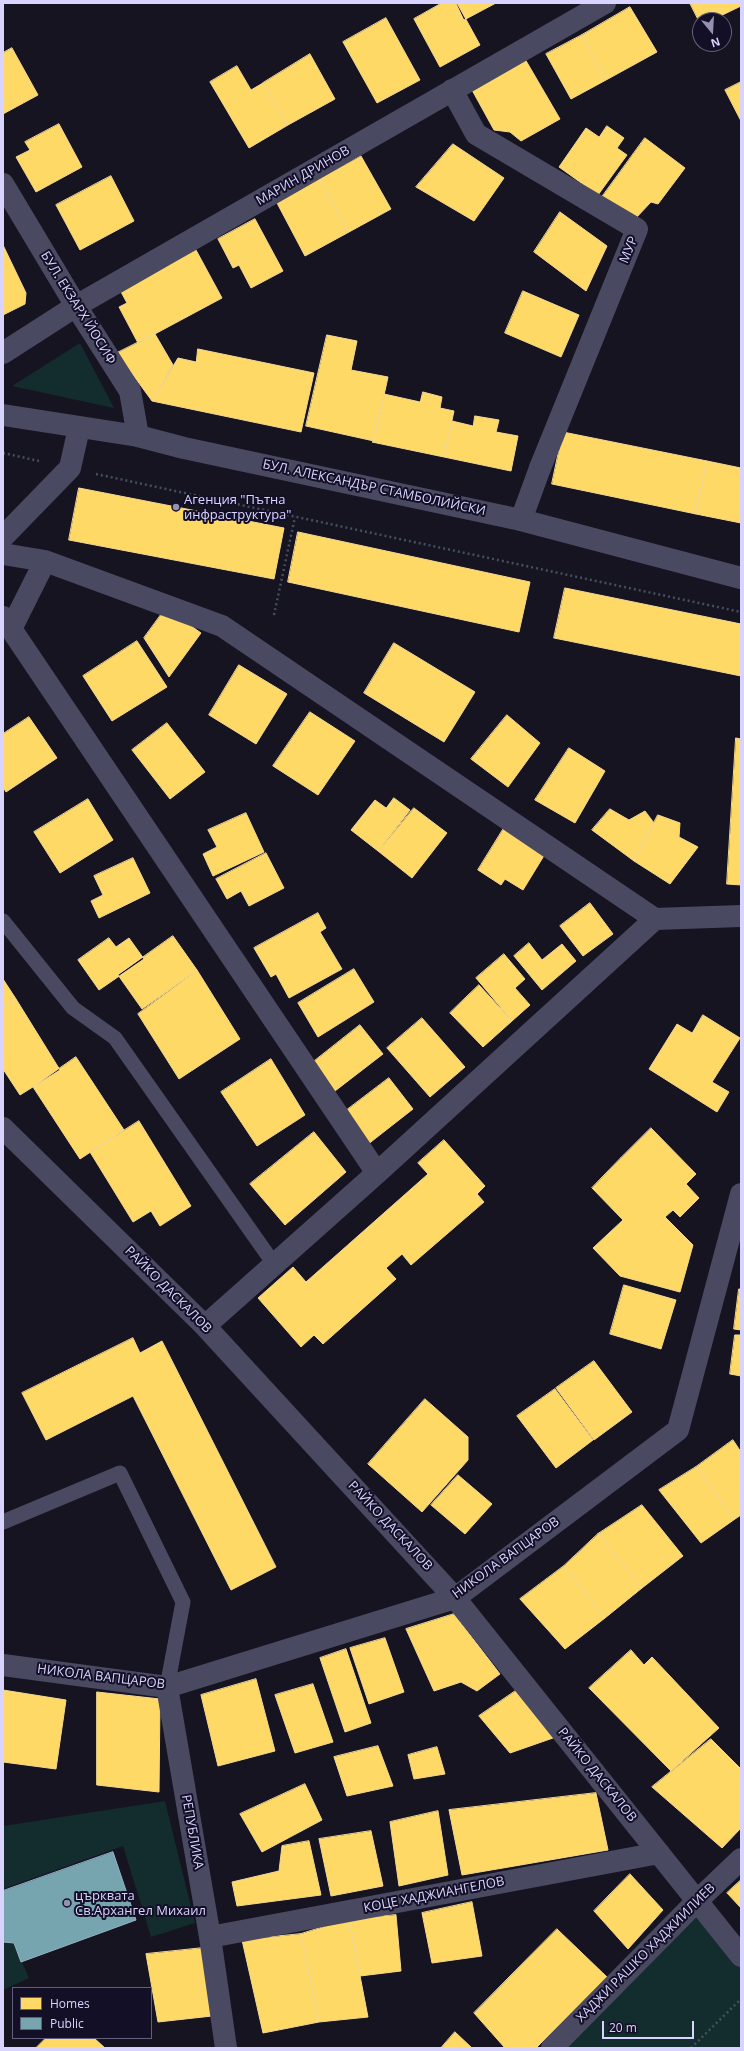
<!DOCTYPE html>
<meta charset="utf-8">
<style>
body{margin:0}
#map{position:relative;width:744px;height:2051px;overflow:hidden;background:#161421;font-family:"Open Sans",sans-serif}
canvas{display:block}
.frame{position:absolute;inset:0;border:4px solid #d9d4ff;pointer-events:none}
.legend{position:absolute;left:12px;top:1987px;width:140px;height:52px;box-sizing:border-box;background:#130f26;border:1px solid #625e7d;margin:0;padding:5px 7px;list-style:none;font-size:12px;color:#d9d4ff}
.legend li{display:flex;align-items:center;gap:8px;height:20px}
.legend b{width:20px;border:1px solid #625e7d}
.north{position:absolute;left:692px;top:12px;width:40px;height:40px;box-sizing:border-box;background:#130f26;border:1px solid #625e7d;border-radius:50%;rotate:162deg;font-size:11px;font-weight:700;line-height:16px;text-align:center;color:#d9d4ff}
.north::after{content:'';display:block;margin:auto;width:14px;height:18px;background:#9591b1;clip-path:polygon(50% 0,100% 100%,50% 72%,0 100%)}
.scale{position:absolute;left:602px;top:2021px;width:92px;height:18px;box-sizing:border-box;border:2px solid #d9d4ff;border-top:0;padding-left:5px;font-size:12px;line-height:14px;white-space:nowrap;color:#d9d4ff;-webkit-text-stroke:3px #130f26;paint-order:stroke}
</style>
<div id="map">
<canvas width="744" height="2051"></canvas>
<div class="frame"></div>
<ul class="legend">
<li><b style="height:11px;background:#ffd966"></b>Homes</li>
<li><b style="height:11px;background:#76a5af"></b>Public</li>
</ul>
<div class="north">N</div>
<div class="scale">20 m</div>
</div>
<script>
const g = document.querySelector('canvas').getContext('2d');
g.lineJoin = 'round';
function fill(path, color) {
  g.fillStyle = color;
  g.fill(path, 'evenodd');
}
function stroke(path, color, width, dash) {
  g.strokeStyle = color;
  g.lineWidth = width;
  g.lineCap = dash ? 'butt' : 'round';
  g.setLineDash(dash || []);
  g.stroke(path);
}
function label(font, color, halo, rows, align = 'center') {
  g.font = font + ' "Open Sans",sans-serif';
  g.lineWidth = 4;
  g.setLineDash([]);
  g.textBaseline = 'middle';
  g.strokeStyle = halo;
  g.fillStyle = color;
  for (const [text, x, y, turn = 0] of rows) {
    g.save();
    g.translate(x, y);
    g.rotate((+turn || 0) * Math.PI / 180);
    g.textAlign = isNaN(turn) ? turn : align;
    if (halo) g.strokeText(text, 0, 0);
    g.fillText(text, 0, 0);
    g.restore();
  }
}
const green = new Path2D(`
 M 80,343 L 114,408 L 12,386 Z
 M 165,1801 L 195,1923 L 151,1937 L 123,1846 L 3,1889 L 3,1826 Z
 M 697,1901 L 741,1956 L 741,2048 L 552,2048 Z
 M 3,1919 L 29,1978 L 3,1990 Z`);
const homes = new Path2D(`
 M 442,3 L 457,3 L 480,45 L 440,67 L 414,19 Z
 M 456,3 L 496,3 L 464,20 Z
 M 690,3 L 741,3 L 741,6 L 712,20 L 700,20 L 700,23 Z
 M 630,7 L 657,52 L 606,80 L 582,35 Z
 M 386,18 L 420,80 L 377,103 L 343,42 Z
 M 582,35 L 606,80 L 571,99 L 546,54 Z
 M 12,48 L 38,95 L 3,114 L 3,53 Z
 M 310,54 L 335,99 L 288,125 L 263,83 Z
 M 525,59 L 560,119 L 521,141 L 510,132 L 494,130 L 472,90 Z
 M 237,66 L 251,90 L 263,83 L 288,125 L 249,148 L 210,82 Z
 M 741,82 L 741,121 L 725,90 Z
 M 59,124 L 82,167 L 36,192 L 16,157 L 30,150 L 25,142 Z
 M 607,126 L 624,138 L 617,148 L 627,155 L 598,195 L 559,167 L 586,128 L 599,137 Z
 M 645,138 L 685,168 L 658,204 L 651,202 L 635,219 L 602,197 Z
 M 453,144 L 504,178 L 474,221 L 416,187 Z
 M 361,156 L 391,209 L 349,232 L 319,179 Z
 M 111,176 L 134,221 L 80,250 L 56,205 Z
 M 319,179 L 349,232 L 305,256 L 277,203 Z
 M 560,212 L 607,246 L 586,291 L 534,252 Z
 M 255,219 L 283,271 L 251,288 L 239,265 L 233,268 L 218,239 Z
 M 3,245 L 26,293 L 25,304 L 3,315 Z
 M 196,250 L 222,298 L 138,343 L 119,307 L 127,303 L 120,290 Z
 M 523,291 L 579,315 L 561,357 L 505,333 Z
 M 155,334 L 173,365 L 152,401 L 117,353 Z
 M 327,335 L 357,341 L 351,370 L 388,377 L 374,441 L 306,426 Z
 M 198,349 L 314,373 L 301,432 L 152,401 L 178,358 L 196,362 Z
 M 423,392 L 442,397 L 440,408 L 454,411 L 444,457 L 372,442 L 374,441 L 384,394 L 420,402 Z
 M 475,416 L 499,420 L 496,432 L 518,436 L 511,471 L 444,457 L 452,421 L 473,426 Z
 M 563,432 L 707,461 L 696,514 L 552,484 Z
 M 707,461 L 741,468 L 741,523 L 696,514 Z
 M 79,488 L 284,528 L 274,579 L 69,540 Z
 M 298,532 L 530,582 L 519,632 L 288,582 Z
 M 565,588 L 741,624 L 741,676 L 554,638 Z
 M 166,608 L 201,633 L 169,677 L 144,638 Z
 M 137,641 L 167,687 L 112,721 L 83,676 Z
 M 394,643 L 475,692 L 444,742 L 364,693 Z
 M 239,665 L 287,694 L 256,744 L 209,715 Z
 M 310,712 L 355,741 L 318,795 L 273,766 Z
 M 507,715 L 540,743 L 508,787 L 471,759 Z
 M 29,717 L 57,758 L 6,792 L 3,787 L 3,734 Z
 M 167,723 L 205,772 L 170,799 L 132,750 Z
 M 736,738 L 741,739 L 741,885 L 727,884 Z
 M 569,748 L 605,771 L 575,823 L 535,800 Z
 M 394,798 L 410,810 L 378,851 L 351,830 L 375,800 L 386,808 Z
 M 88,799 L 113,840 L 60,873 L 34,832 Z
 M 414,808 L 447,833 L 412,878 L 378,851 Z
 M 610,809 L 629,820 L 645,811 L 654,823 L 634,861 L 592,830 Z
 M 246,813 L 264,852 L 213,876 L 203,854 L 217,847 L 208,830 Z
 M 658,815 L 680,823 L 679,837 L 698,847 L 670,884 L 634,861 Z
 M 504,828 L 545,854 L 523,890 L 505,879 L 501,885 L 478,870 Z
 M 266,853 L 284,888 L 249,906 L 241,891 L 227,899 L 216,879 Z
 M 133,858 L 150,893 L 99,918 L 91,901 L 103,895 L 94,876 Z
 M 590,903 L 613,934 L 583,956 L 560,926 Z
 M 318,913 L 326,928 L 320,932 L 342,969 L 289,998 L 276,974 L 271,977 L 254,948 Z
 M 173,936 L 197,970 L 142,1009 L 118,975 Z
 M 109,938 L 116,947 L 129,938 L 144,959 L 99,990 L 78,960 Z
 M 529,943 L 542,960 L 562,944 L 576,961 L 542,990 L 514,956 Z
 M 504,954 L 525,979 L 515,988 L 530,1005 L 512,1021 L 476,978 Z
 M 354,969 L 374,1002 L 318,1037 L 298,1003 Z
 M 197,970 L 240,1039 L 179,1079 L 138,1014 Z
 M 3,979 L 16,999 L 3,1007 Z
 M 479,985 L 512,1021 L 483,1047 L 450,1013 Z
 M 16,999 L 60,1070 L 20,1095 L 3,1069 L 3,1007 Z
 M 703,1015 L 740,1038 L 712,1082 L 729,1092 L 717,1112 L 649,1069 L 677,1024 L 692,1033 Z
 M 422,1018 L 465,1067 L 430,1097 L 387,1048 Z
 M 360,1025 L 383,1054 L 335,1091 L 312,1063 Z
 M 76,1057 L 124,1130 L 80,1159 L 33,1087 Z
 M 271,1059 L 305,1115 L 257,1146 L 221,1092 Z
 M 389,1078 L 413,1109 L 367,1145 L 343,1113 Z
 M 139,1121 L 191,1206 L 160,1226 L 151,1211 L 133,1222 L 90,1152 Z
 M 651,1128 L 696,1174 L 686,1184 L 699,1198 L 680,1217 L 621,1158 Z
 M 314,1132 L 346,1172 L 285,1225 L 250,1184 Z
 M 444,1140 L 485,1186 L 477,1194 L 484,1202 L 411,1265 L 402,1254 L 386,1268 L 396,1279 L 323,1344 L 314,1335 L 301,1347 L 258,1298 L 293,1267 L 306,1282 L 428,1174 L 418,1163 Z
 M 621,1158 L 673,1210 L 665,1217 L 693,1245 L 680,1292 L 620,1276 L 593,1248 L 623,1220 L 592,1188 Z
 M 624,1285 L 676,1300 L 661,1349 L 610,1334 Z
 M 739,1289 L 741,1289 L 741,1330 L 734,1329 Z
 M 735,1335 L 741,1335 L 741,1376 L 730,1374 Z
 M 133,1338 L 140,1353 L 162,1341 L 276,1567 L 231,1590 L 133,1396 L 46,1440 L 22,1393 Z
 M 594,1361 L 632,1412 L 594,1440 L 556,1388 Z
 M 555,1389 L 593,1440 L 556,1468 L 517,1416 Z
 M 425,1399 L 468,1437 L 468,1460 L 422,1512 L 368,1464 Z
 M 733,1440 L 741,1452 L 741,1515 L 735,1519 L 696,1467 Z
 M 696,1467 L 735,1519 L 701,1543 L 659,1490 Z
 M 458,1475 L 492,1504 L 465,1534 L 431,1505 Z
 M 642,1505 L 683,1556 L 642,1588 L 598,1534 Z
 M 598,1534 L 642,1588 L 605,1618 L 564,1566 Z
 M 564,1566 L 605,1618 L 565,1649 L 520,1599 Z
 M 454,1614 L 500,1674 L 477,1691 L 461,1682 L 434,1691 L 406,1629 Z
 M 385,1638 L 404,1692 L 369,1704 L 350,1648 Z
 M 346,1649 L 371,1723 L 345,1732 L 320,1658 Z
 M 631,1650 L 644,1665 L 652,1657 L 719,1728 L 671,1771 L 589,1688 Z
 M 256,1679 L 275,1751 L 218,1766 L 201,1695 Z
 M 313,1684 L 333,1742 L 295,1753 L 275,1695 Z
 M 3,1690 L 66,1700 L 56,1769 L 3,1762 Z
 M 517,1690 L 553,1738 L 510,1753 L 479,1716 Z
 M 97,1692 L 160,1699 L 159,1792 L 97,1785 Z
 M 711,1739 L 741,1769 L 741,1828 L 722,1848 L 652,1787 Z
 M 378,1746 L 393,1786 L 347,1796 L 334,1757 Z
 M 437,1747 L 445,1774 L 414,1779 L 408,1755 Z
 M 305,1784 L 322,1820 L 262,1852 L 240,1814 Z
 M 596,1793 L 608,1850 L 462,1875 L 449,1810 Z
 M 438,1811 L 448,1875 L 399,1886 L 390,1822 Z
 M 371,1831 L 383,1886 L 331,1896 L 319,1839 Z
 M 309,1841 L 321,1895 L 237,1906 L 232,1882 L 279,1871 L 282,1846 Z
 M 630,1874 L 663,1910 L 628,1949 L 594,1911 Z
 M 741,1880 L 741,1908 L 727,1893 Z
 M 472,1902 L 482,1956 L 432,1963 L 422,1913 Z
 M 396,1915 L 401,1971 L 360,1976 L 349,1919 Z
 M 349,1919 L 368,2017 L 319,2022 L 301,1934 Z
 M 557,1929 L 607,1977 L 536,2048 L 505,2048 L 474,2013 Z
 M 301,1934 L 319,2022 L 263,2033 L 242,1940 Z
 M 203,1948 L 212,2016 L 158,2022 L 146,1954 Z
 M 455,2032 L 472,2048 L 441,2048 Z
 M 46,2038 L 94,2038 L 105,2048 L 36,2048 Z`);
const public = new Path2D(`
 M 113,1852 L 136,1920 L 21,1962 L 14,1943 L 3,1942 L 3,1891 Z`);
const path = new Path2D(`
 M 3,453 L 39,461
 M 96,474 L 741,612
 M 274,615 L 295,517
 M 691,2048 L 741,1999`);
const service = new Path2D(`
 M 3,921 L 73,1008 L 115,1038 L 274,1264
 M 3,1522 L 120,1473 L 183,1602 L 167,1687`);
const pedestrian = new Path2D(`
 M 521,520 L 540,468`);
const minor = new Path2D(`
 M 452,90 L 476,134 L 637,229 L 540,468
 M 3,184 L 76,306 L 130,391 L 138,436
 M 3,353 L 76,306 L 605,3
 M 3,537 L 70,468 L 79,428
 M 3,554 L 45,561 L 11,629
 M 45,561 L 222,626 L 655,919 L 741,916
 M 3,617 L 377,1173
 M 3,1128 L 205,1326 L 455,1598 L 741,1956
 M 205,1326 L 377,1173 L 655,919
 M 3,1665 L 167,1687 L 455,1598 L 678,1430 L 741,1194
 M 167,1687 L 210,1937 L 226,2048
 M 210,1937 L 659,1853
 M 552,2048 L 697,1901 L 741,1859`);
const tertiary = new Path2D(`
 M 3,415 L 138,436 L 184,448 L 521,520 L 741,578`);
const markers = [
 [176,507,4,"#9591b1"],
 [67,1903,4,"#9591b1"]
];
const streetNames = [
 ["МАРИН ДРИНОВ",303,176,-30],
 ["МУР",629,250,-68],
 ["БУЛ. ЕКЗАРХ ЙОСИФ",78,308,58],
 ["БУЛ. АЛЕКСАНДЪР СТАМБОЛИЙСКИ",374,488,12],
 ["РАЙКО ДАСКАЛОВ",168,1290,45],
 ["РАЙКО ДАСКАЛОВ",390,1526,47],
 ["НИКОЛА ВАПЦАРОВ",506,1558,-36],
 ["НИКОЛА ВАПЦАРОВ",101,1677,7],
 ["РАЙКО ДАСКАЛОВ",597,1775,51],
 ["РЕПУБЛИКА",192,1832,80],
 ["КОЦЕ ХАДЖИАНГЕЛОВ",434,1895,-11],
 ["ХАДЖИ РАШКО ХАДЖИИЛИЕВ",646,1953,-45]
];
const poiNames = [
 ["Агенция \"Пътна",184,500],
 ["инфраструктура\"",184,515],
 ["църквата",75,1896],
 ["Св.Архангел Михаил",75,1911]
];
fill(green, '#132c2d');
fill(homes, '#ffd966');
stroke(homes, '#f4d894', 1);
fill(public, '#76a5af');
stroke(public, '#94b3c7', 1);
stroke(path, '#44505f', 2.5, [2, 3]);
stroke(service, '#4a4962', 15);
stroke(pedestrian, '#4a4962', 22);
stroke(minor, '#4a4962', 22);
stroke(tertiary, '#4a4962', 22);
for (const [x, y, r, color] of markers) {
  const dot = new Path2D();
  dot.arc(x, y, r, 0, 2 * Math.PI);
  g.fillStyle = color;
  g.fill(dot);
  stroke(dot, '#130f26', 1.5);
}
label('13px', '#d9d4ff', '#130f26', streetNames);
label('13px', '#d9d4ff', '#130f26', poiNames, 'left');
</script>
